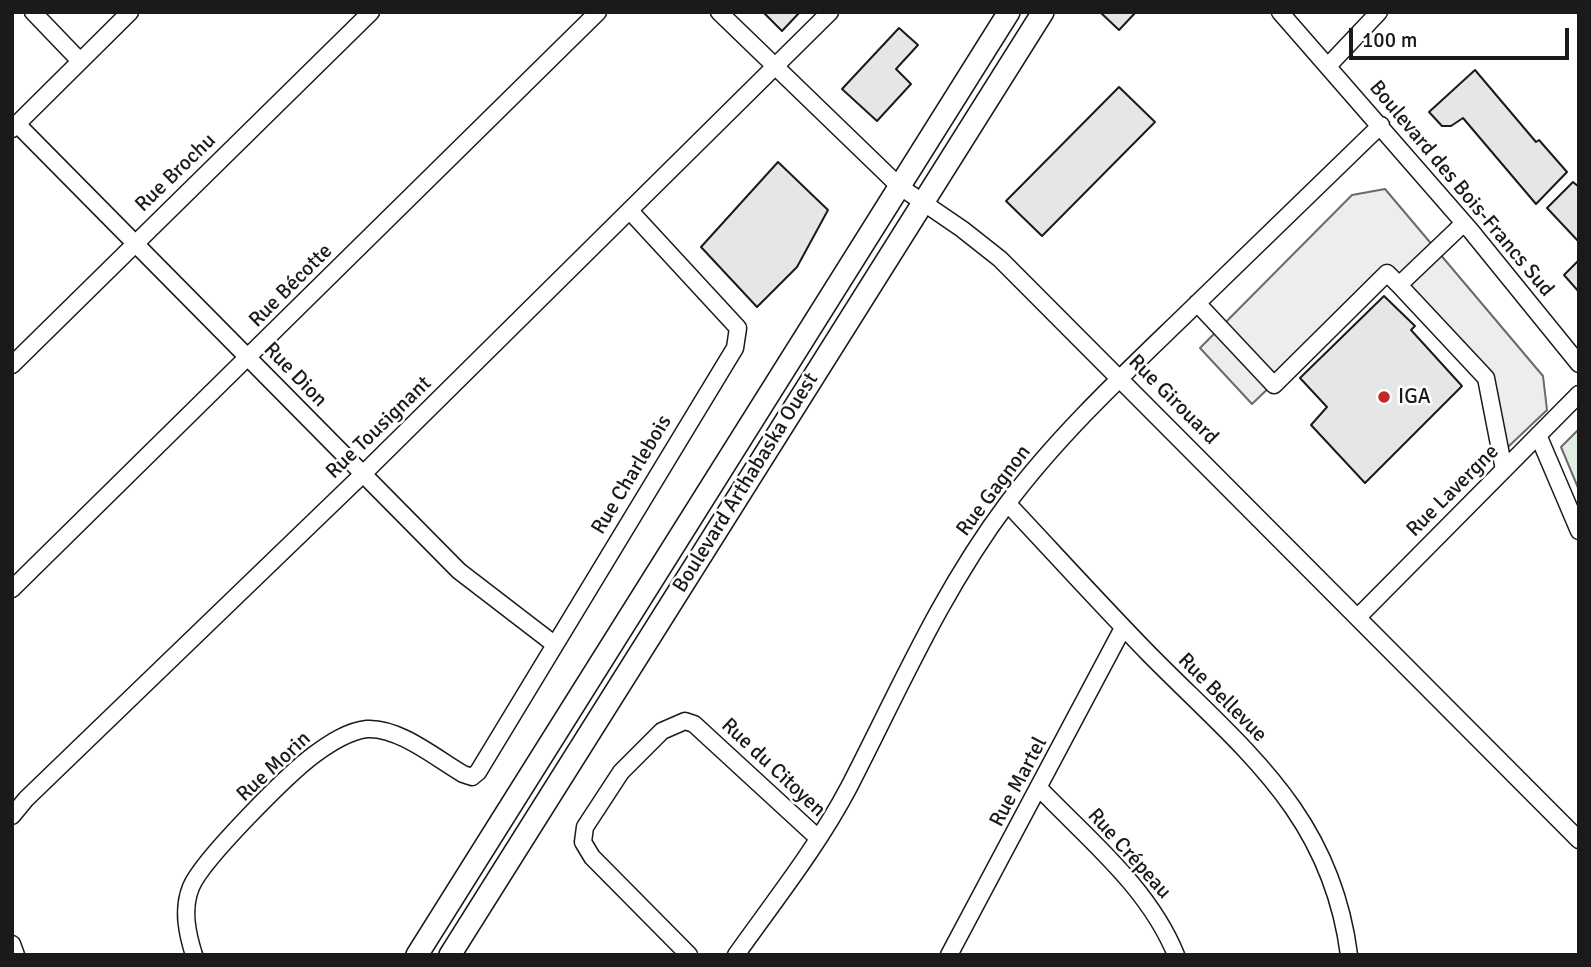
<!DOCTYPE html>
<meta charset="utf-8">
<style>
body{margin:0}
#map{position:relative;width:1591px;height:967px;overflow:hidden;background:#fff;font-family:Signika,sans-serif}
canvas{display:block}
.frame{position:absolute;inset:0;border:14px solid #1a1a1a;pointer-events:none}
.scale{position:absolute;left:1349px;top:28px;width:220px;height:32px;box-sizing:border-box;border:4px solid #1a1a1a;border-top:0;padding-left:9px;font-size:21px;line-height:24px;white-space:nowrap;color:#1a1a1a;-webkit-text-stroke:5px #fff;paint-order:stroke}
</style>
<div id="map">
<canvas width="1591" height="967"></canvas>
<div class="frame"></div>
<div class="scale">100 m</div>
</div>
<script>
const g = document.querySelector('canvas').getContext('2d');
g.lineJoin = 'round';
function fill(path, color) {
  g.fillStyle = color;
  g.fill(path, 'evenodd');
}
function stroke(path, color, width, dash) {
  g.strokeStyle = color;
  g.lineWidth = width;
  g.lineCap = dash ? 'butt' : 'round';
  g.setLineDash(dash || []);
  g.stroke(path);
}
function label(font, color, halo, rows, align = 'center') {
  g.font = font + ' Signika,sans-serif';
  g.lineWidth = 5;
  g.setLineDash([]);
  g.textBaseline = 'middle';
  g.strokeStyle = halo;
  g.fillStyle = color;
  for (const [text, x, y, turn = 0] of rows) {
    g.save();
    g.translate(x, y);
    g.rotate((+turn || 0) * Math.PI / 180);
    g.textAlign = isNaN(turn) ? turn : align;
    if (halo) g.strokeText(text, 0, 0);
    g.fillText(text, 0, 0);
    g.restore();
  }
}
const green = new Path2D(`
 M 1579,429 L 1579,490 L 1561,447 Z`);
const parking = new Path2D(`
 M 1385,189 L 1543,376 L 1547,410 L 1508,447 L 1497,436 L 1485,378 L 1387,274 L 1252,404 L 1200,348 L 1352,195 Z`);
const building = new Path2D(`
 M 763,12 L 800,12 L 782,31 Z
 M 1100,12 L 1136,12 L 1119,30 Z
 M 899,28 L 918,45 L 896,69 L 911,84 L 877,121 L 842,89 Z
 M 1475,70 L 1536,142 L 1539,140 L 1567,172 L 1536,204 L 1463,118 L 1451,126 L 1442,126 L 1429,112 Z
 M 1119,87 L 1155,122 L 1042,236 L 1006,201 Z
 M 778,162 L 828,210 L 797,267 L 757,307 L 701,247 Z
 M 1573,182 L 1579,187 L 1579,242 L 1547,208 Z
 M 1579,260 L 1579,292 L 1564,275 Z
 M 1384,296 L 1415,326 L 1411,330 L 1462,386 L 1365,483 L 1311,425 L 1327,407 L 1300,378 Z`);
const minor = new Path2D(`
 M 33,12 L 80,61
 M 719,12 L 899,186 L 962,229 L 1000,259 L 1579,840
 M 1280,12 L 1471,231 L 1579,364
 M 1328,66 L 1379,12
 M 17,124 L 459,571 L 554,644
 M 12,129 L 130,12
 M 1464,223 L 1399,285 L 1486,378 L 1504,470
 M 1197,303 L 1274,385 L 1387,273 L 1399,285
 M 12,365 L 371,12
 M 1538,435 L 1579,531
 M 1008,504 C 1055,554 1102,606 1150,655 C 1244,750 1331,814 1349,955
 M 12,589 L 598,12
 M 1358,617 L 1579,394
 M 1040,789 C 1089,840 1149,888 1176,955
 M 12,816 L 26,799 L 362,475 L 830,12
 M 12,944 L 16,955
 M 194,955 C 187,933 182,909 191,887 C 202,860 289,773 315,754 C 330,743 348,731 367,729 C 399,727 437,759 463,774 L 472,777 L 478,772 L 735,348 L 738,328 L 630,211
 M 689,955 L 592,857 L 583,842 L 585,827 L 621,772 L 662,731 L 685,721 L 694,724 L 818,838
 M 736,955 C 775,900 818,846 849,787 C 899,690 941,592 1007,504 C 1058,436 1121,377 1182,318 C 1248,254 1314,190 1381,125
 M 949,955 L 1123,628`);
const major = new Path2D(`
 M 417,955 L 1009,12
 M 450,955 L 1043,12`);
const markers = [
 [1384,397,7,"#c62828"]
];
const streetNames = [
 ["Rue Brochu",176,173,-44],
 ["Boulevard des Bois-Francs Sud",1461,189,50],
 ["Rue Bécotte",291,286,-45],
 ["Rue Dion",295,375,46],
 ["Rue Girouard",1173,400,45],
 ["Rue Tousignant",379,428,-44],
 ["Rue Charlebois",632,475,-59],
 ["Boulevard Arthabaska Ouest",746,483,-58],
 ["Rue Gagnon",994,491,-53],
 ["Rue Lavergne",1453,491,-45],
 ["Rue Bellevue",1222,698,45],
 ["Rue Morin",274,767,-43],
 ["Rue du Citoyen",773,768,43],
 ["Rue Martel",1019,782,-62],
 ["Rue Crépeau",1129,854,48]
];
const poiNames = [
 ["IGA",1398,397]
];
fill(green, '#e0efe3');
stroke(green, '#6a6a6a', 2);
fill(parking, '#ededed');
stroke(parking, '#6a6a6a', 2);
fill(building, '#e6e6e6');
stroke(building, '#1a1a1a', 2);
stroke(minor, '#1a1a1a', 19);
stroke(major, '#1a1a1a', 24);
stroke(minor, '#fff', 16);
stroke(major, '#fff', 21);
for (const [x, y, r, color] of markers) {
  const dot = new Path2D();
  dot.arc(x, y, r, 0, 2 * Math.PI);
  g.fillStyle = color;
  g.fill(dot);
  stroke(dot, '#fff', 2.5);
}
label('21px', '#1a1a1a', '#fff', streetNames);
label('21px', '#1a1a1a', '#fff', poiNames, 'left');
</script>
